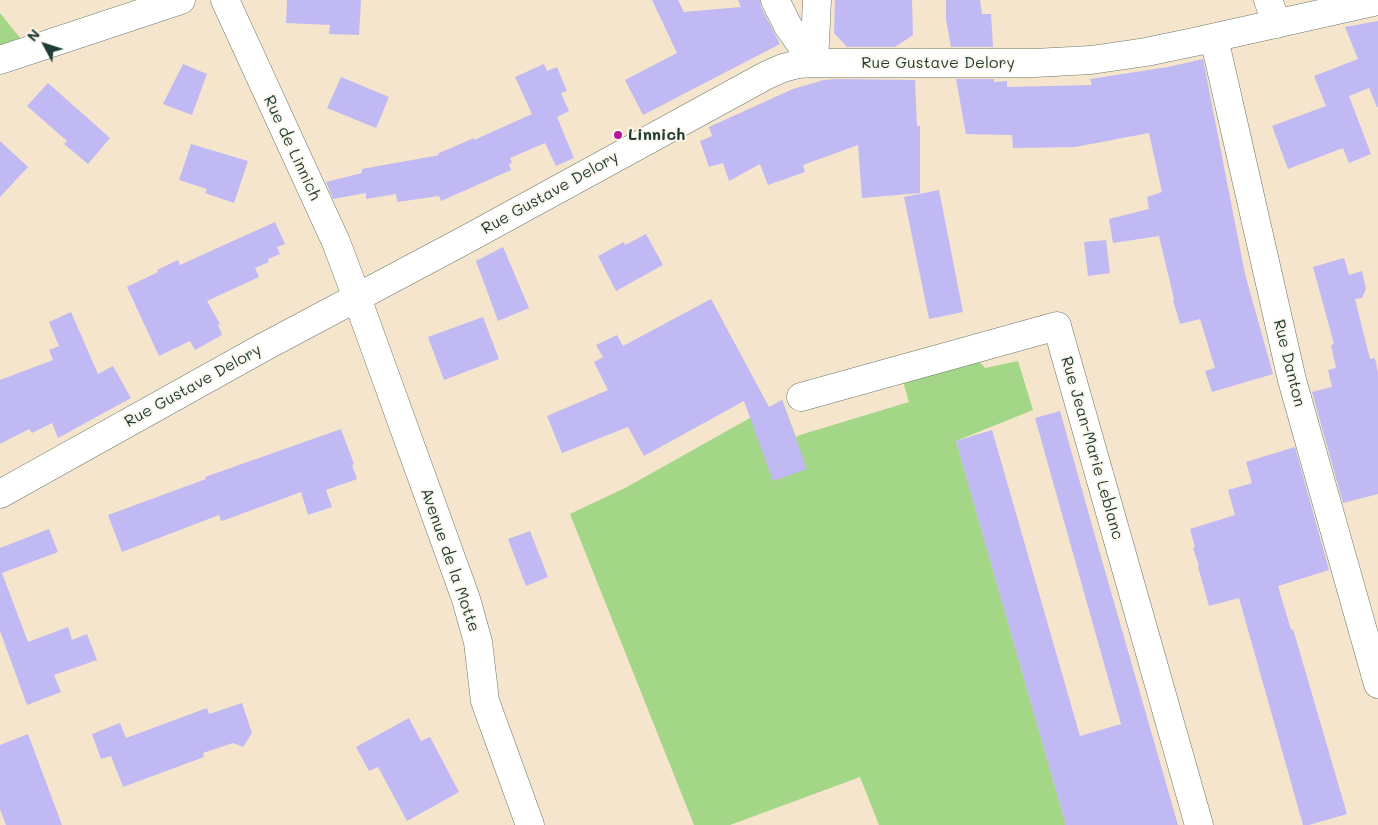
<!DOCTYPE html>
<style>
body{margin:0}
#map{position:relative;width:1378px;height:825px;overflow:hidden;background:#f4e5cc;font-family:Mali,sans-serif}
canvas{display:block}
.north{position:absolute;left:20px;top:20px;width:50px;height:50px;-webkit-text-stroke:4px #fbf7ec;paint-order:stroke;rotate:310deg;font-size:14px;font-weight:700;line-height:20px;text-align:center;color:#1f3d34}
.north::after{content:'';display:block;margin:auto;width:18px;height:22px;background:#1f3d34;clip-path:polygon(50% 0,100% 100%,50% 72%,0 100%)}
</style>
<div id="map">
<canvas width="1378" height="825"></canvas>
<div class="north">N</div>
</div>
<script>
const g = document.querySelector('canvas').getContext('2d');
g.lineJoin = 'round';
function fill(path, color) {
  g.fillStyle = color;
  g.fill(path, 'evenodd');
}
function stroke(path, color, width, dash) {
  g.strokeStyle = color;
  g.lineWidth = width;
  g.lineCap = dash ? 'butt' : 'round';
  g.setLineDash(dash || []);
  g.stroke(path);
}
function label(font, color, halo, rows, align = 'center') {
  g.font = font + ' Mali,sans-serif';
  g.lineWidth = 4;
  g.setLineDash([]);
  g.textBaseline = 'middle';
  g.strokeStyle = halo;
  g.fillStyle = color;
  for (const [text, x, y, turn = 0] of rows) {
    g.save();
    g.translate(x, y);
    g.rotate((+turn || 0) * Math.PI / 180);
    g.textAlign = isNaN(turn) ? turn : align;
    if (halo) g.strokeText(text, 0, 0);
    g.fillText(text, 0, 0);
    g.restore();
  }
}
const green = new Path2D(`
 M 0,13 L 21,39 L 0,46 Z
 M 976,358 L 985,368 L 1018,361 L 1033,410 L 956,441 L 1066,825 L 879,825 L 860,777 L 730,825 L 694,825 L 570,514 L 627,487 L 782,400 L 796,437 L 800,435 L 909,402 L 902,378 Z`);
const building = new Path2D(`
 M 287,0 L 361,0 L 359,35 L 329,34 L 330,25 L 286,23 Z
 M 652,0 L 678,0 L 684,12 L 741,7 L 738,0 L 760,0 L 761,7 L 780,44 L 643,115 L 625,80 L 677,53 Z
 M 835,0 L 912,0 L 913,35 L 895,47 L 847,47 L 834,33 Z
 M 946,0 L 980,0 L 982,14 L 991,14 L 993,47 L 951,47 L 946,19 Z
 M 1378,21 L 1378,107 L 1377,107 L 1369,88 L 1349,96 L 1371,154 L 1349,163 L 1343,148 L 1288,169 L 1272,126 L 1326,106 L 1314,76 L 1358,59 L 1345,27 Z
 M 1203,59 L 1245,274 L 1273,374 L 1212,392 L 1205,371 L 1215,368 L 1200,319 L 1180,324 L 1173,300 L 1174,299 L 1159,236 L 1113,243 L 1109,219 L 1149,209 L 1147,197 L 1162,192 L 1149,133 L 1075,147 L 1013,148 L 1012,135 L 966,134 L 956,79 L 994,79 L 994,82 L 1007,81 L 1007,87 L 1092,85 L 1090,79 L 1168,67 Z
 M 183,64 L 207,74 L 192,115 L 163,104 Z
 M 544,64 L 547,71 L 557,67 L 567,91 L 561,93 L 569,111 L 557,117 L 574,158 L 556,166 L 545,143 L 510,158 L 512,163 L 509,164 L 511,170 L 441,201 L 439,196 L 397,202 L 396,194 L 366,199 L 366,193 L 333,199 L 326,182 L 362,173 L 362,169 L 440,155 L 437,154 L 474,138 L 474,140 L 532,114 L 515,77 Z
 M 341,77 L 389,97 L 376,128 L 327,108 Z
 M 837,79 L 915,80 L 917,126 L 920,126 L 920,193 L 862,198 L 858,145 L 803,165 L 805,172 L 768,185 L 760,164 L 729,181 L 723,163 L 709,167 L 700,141 L 712,136 L 709,127 L 793,89 L 824,80 Z
 M 48,83 L 110,138 L 88,164 L 64,144 L 67,141 L 27,106 Z
 M 0,141 L 28,167 L 0,197 Z
 M 191,144 L 248,161 L 234,203 L 205,193 L 207,189 L 179,180 Z
 M 939,190 L 963,312 L 929,319 L 904,197 Z
 M 275,222 L 285,244 L 277,247 L 280,254 L 268,259 L 269,262 L 255,268 L 259,277 L 207,301 L 220,324 L 218,325 L 222,335 L 195,350 L 190,341 L 159,356 L 127,287 L 158,272 L 157,270 L 178,260 L 180,265 Z
 M 646,234 L 663,265 L 616,291 L 598,256 L 624,242 L 625,245 Z
 M 1106,240 L 1110,273 L 1088,276 L 1084,242 Z
 M 503,247 L 529,308 L 498,321 L 476,261 Z
 M 1344,258 L 1349,275 L 1362,271 L 1366,289 L 1362,298 L 1355,299 L 1370,359 L 1375,358 L 1378,373 L 1378,494 L 1343,503 L 1312,392 L 1332,387 L 1328,370 L 1336,368 L 1331,345 L 1334,344 L 1313,267 Z
 M 711,299 L 769,407 L 782,400 L 807,469 L 773,481 L 744,401 L 644,456 L 628,427 L 562,453 L 547,416 L 608,390 L 594,362 L 603,357 L 596,345 L 617,335 L 623,346 Z
 M 71,312 L 98,374 L 113,366 L 131,398 L 58,438 L 52,423 L 32,433 L 29,429 L 0,444 L 0,380 L 53,360 L 49,350 L 59,346 L 49,322 Z
 M 483,317 L 499,359 L 444,380 L 428,337 Z
 M 1060,411 L 1095,536 L 1178,825 L 1066,825 L 972,497 L 956,441 L 992,430 L 1080,736 L 1121,724 L 1035,418 Z
 M 341,429 L 354,464 L 352,465 L 357,479 L 326,490 L 332,507 L 308,515 L 301,492 L 222,521 L 221,521 L 219,515 L 122,552 L 108,515 L 206,479 L 205,477 Z
 M 1295,447 L 1329,570 L 1278,586 L 1291,630 L 1293,629 L 1347,814 L 1309,825 L 1303,825 L 1239,598 L 1209,606 L 1198,567 L 1199,566 L 1193,548 L 1195,547 L 1190,529 L 1235,515 L 1228,490 L 1252,483 L 1246,462 Z
 M 49,529 L 58,552 L 2,573 L 28,642 L 68,627 L 72,640 L 87,634 L 97,660 L 54,675 L 61,692 L 27,705 L 0,631 L 0,548 Z
 M 530,531 L 548,577 L 526,586 L 508,539 Z
 M 242,703 L 252,733 L 243,747 L 233,743 L 203,753 L 204,757 L 123,787 L 111,756 L 101,759 L 92,734 L 120,723 L 126,738 L 207,708 L 209,714 Z
 M 409,718 L 421,741 L 430,737 L 459,792 L 407,821 L 378,767 L 369,771 L 356,747 Z
 M 28,734 L 62,825 L 6,825 L 0,809 L 0,745 Z`);
const minor = new Path2D(`
 M 225,0 L 336,242 L 357,298 L 466,599 L 478,642 L 485,701 L 530,825
 M 775,0 L 788,26 L 814,63
 M 1268,0 L 1277,24
 M 1214,38 L 1292,380 L 1378,684
 M 0,60 L 181,0
 M 814,63 L 817,0
 M 801,397 L 1057,326 L 1199,825
 M 0,494 L 262,348 L 467,239 L 767,75 L 783,68 L 798,64 L 814,63 L 1034,63 L 1091,60 L 1146,52 L 1194,42 L 1378,1`);
const markers = [
 [618,135,5,"#b5179e"]
];
const streetNames = [
 ["Rue Gustave Delory",938,63],
 ["Rue de Linnich",292,148,65],
 ["Rue Gustave Delory",550,193,-29],
 ["Rue Danton",1289,363,76],
 ["Rue Gustave Delory",193,386,-29],
 ["Rue Jean-Marie Leblanc",1092,448,74],
 ["Avenue de la Motte",450,560,71]
];
const poiNames = [
 ["Linnich",628,135]
];
fill(green, '#a3d686');
fill(building, '#c1b9f4');
stroke(minor, '#6a7869', 29);
stroke(minor, '#fff', 28);
for (const [x, y, r, color] of markers) {
  const dot = new Path2D();
  dot.arc(x, y, r, 0, 2 * Math.PI);
  g.fillStyle = color;
  g.fill(dot);
  stroke(dot, '#fbf7ec', 2);
}
label('16px', '#1f3d34', '#fbf7ec', streetNames);
label('bold 16px', '#1f3d34', '#fbf7ec', poiNames, 'left');
</script>
